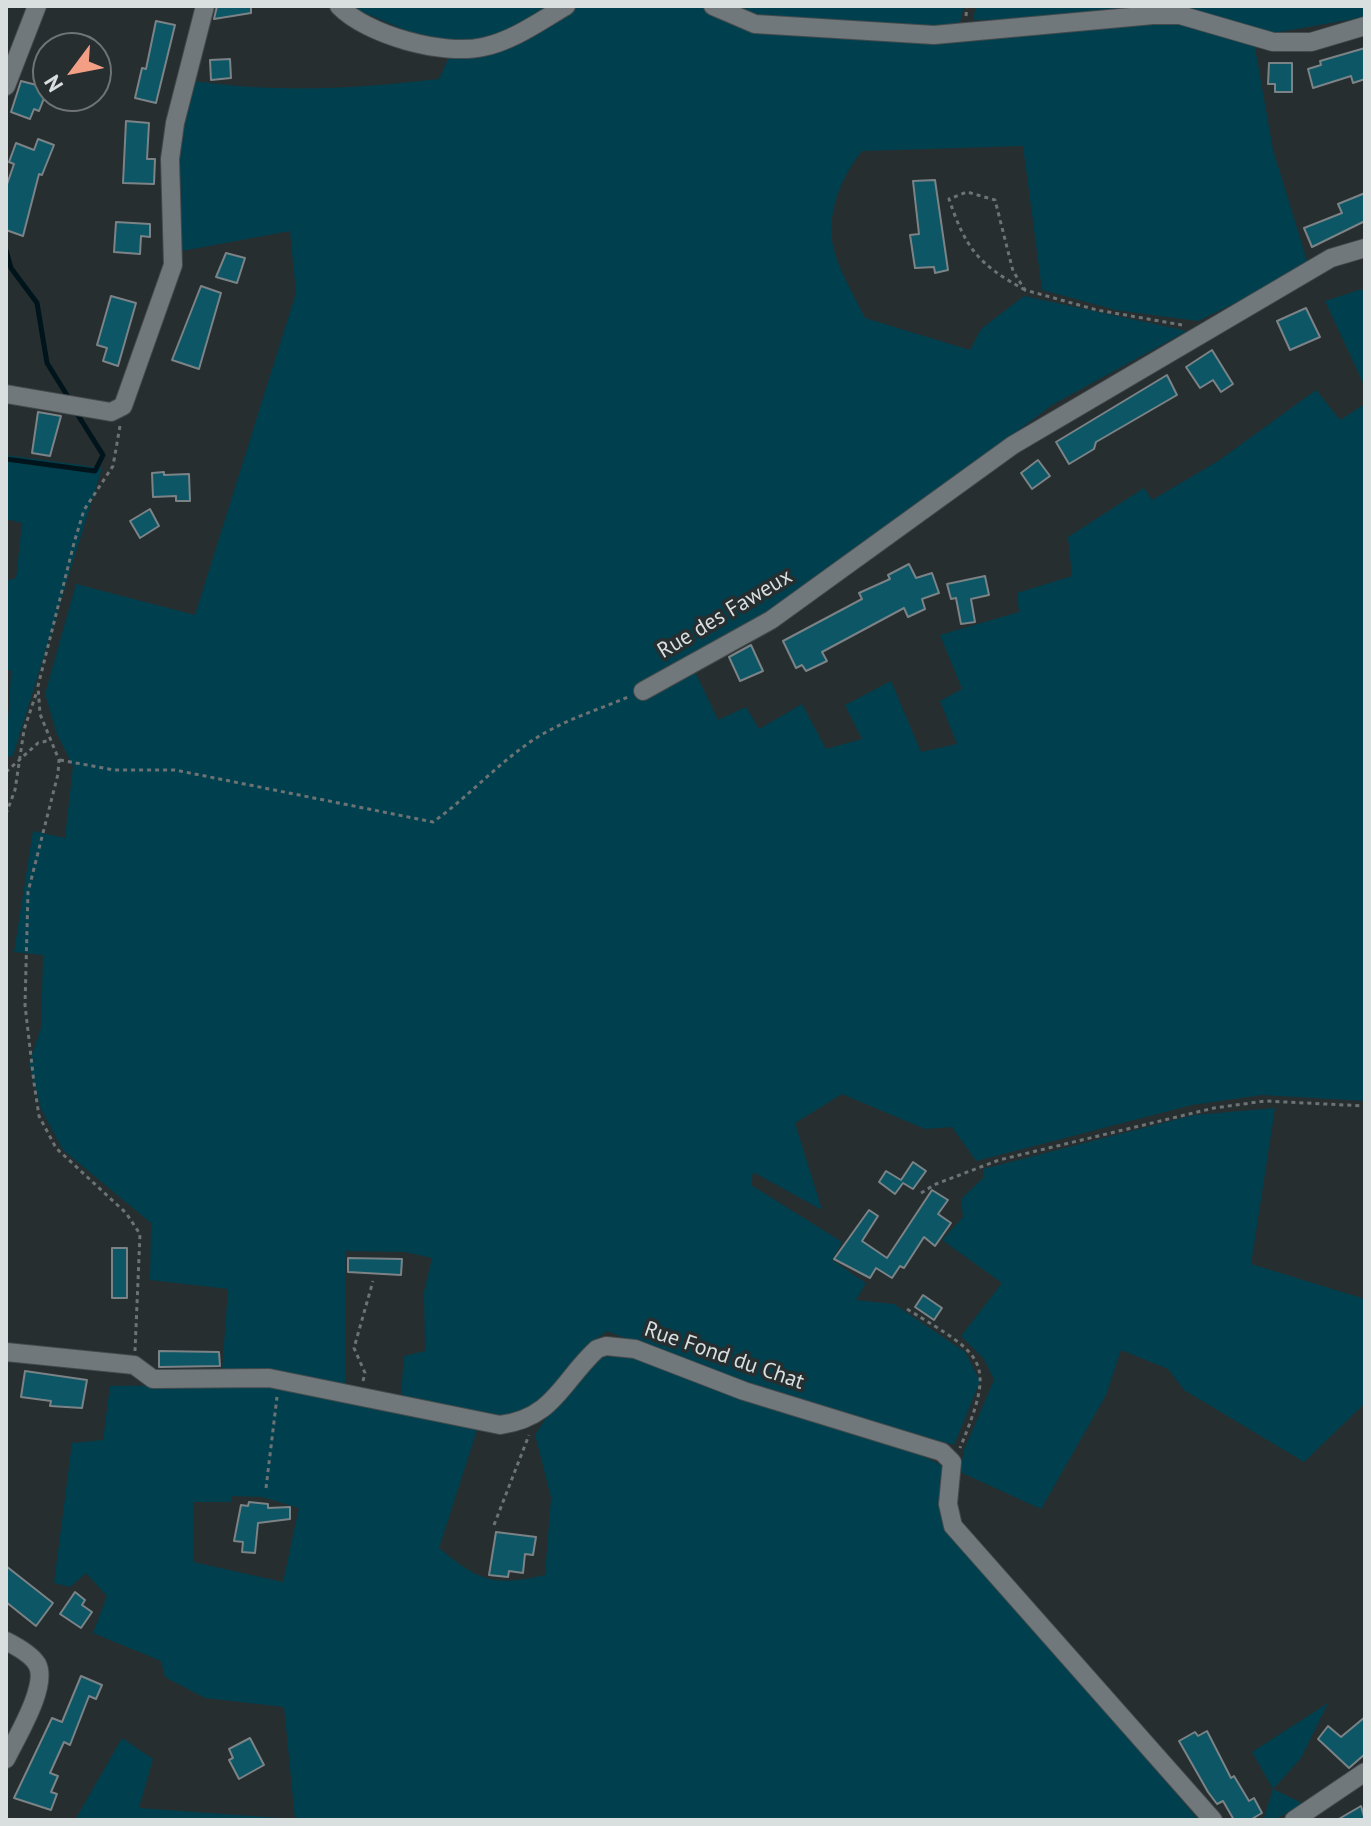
<!DOCTYPE html>
<style>
body{margin:0}
#map{position:relative;width:1371px;height:1826px;overflow:hidden;background:#272e30;font-family:"PT Sans",sans-serif}
canvas{display:block}
.frame{position:absolute;inset:0;border:8px solid #d9dedf;pointer-events:none}
.north{position:absolute;left:32px;top:32px;width:80px;height:80px;box-sizing:border-box;background:#272e30;border:2px solid #6e7476;border-radius:50%;rotate:238deg;font-size:22px;font-weight:700;line-height:32px;text-align:center;color:#d9dedf}
.north::after{content:'';display:block;margin:auto;width:28px;height:36px;background:#f39f85;clip-path:polygon(50% 0,100% 100%,50% 72%,0 100%)}
</style>
<div id="map">
<canvas width="1371" height="1826"></canvas>
<div class="frame"></div>
<div class="north">N</div>
</div>
<script>
const g = document.querySelector('canvas').getContext('2d');
g.lineJoin = 'round';
function fill(path, color) {
  g.fillStyle = color;
  g.fill(path, 'evenodd');
}
function stroke(path, color, width, dash) {
  g.strokeStyle = color;
  g.lineWidth = width;
  g.lineCap = dash ? 'butt' : 'round';
  g.setLineDash(dash || []);
  g.stroke(path);
}
function label(font, color, halo, rows, align = 'center') {
  g.font = font + ' "PT Sans",sans-serif';
  g.lineWidth = 7;
  g.setLineDash([]);
  g.textBaseline = 'middle';
  g.strokeStyle = halo;
  g.fillStyle = color;
  for (const [text, x, y, turn = 0] of rows) {
    g.save();
    g.translate(x, y);
    g.rotate((+turn || 0) * Math.PI / 180);
    g.textAlign = isNaN(turn) ? turn : align;
    if (halo) g.strokeText(text, 0, 0);
    g.fillText(text, 0, 0);
    g.restore();
  }
}
const green = new Path2D(`
 M 348,6 L 964,6 L 960,22 L 946,29 L 819,19 L 805,29 L 936,41 L 975,33 L 1174,22 L 1254,42 L 1273,150 L 1309,267 L 1198,321 L 1116,310 L 1042,290 L 1023,146 L 862,151 C 841,177 825,215 834,250 C 840,273 855,297 865,318 L 970,350 L 981,329 L 1024,296 L 1187,331 L 1052,405 L 813,587 L 689,659 L 718,720 L 746,707 L 759,729 L 802,704 L 826,749 L 862,739 L 845,705 L 891,681 L 921,752 L 957,744 L 940,701 L 962,689 L 940,635 L 1019,612 L 1017,593 L 1072,576 L 1068,537 L 1144,488 L 1152,500 L 1218,461 L 1316,390 L 1340,420 L 1365,404 L 1365,1101 L 1262,1095 L 1192,1105 L 976,1161 L 952,1127 L 925,1129 L 842,1094 L 795,1123 L 822,1210 L 753,1172 L 751,1185 L 842,1242 L 832,1260 L 866,1283 L 856,1300 L 894,1304 L 965,1352 L 980,1381 L 954,1445 L 750,1387 L 607,1331 L 592,1342 L 538,1403 L 518,1415 L 477,1415 L 401,1395 L 404,1356 L 425,1351 L 424,1292 L 432,1258 L 405,1252 L 345,1251 L 345,1390 L 268,1372 L 222,1372 L 228,1289 L 150,1280 L 151,1223 L 63,1150 L 41,1109 L 29,1063 L 41,1028 L 43,955 L 14,952 L 33,831 L 65,838 L 73,766 L 57,734 L 45,694 L 76,584 L 195,615 L 296,293 L 290,231 L 182,251 L 176,157 L 193,81 C 282,93 351,89 439,79 L 450,55 L 491,53 L 554,18 C 532,14 496,44 467,44 C 426,44 385,20 348,6 Z
 M 976,6 L 1167,6 L 1035,19 L 973,20 Z
 M 1177,6 L 1365,6 L 1365,17 L 1273,33 Z
 M 1362,289 L 1365,295 L 1365,387 L 1325,301 Z
 M 6,455 L 102,468 L 13,756 L 6,757 L 11,671 L 6,669 L 6,581 L 16,578 L 22,523 L 6,519 Z
 M 1275,1108 L 1251,1264 L 1365,1299 L 1365,1403 L 1304,1462 L 1184,1390 L 1168,1369 L 1121,1350 L 1106,1395 L 1041,1509 L 960,1472 L 964,1450 L 994,1380 L 984,1359 L 961,1336 L 1002,1283 L 942,1240 L 963,1217 L 961,1199 L 983,1178 L 983,1169 L 1194,1115 Z
 M 629,1356 L 899,1444 L 941,1465 L 943,1509 L 1030,1625 L 1199,1820 L 75,1820 L 122,1738 L 153,1759 L 139,1808 L 295,1819 L 284,1707 L 205,1698 L 165,1677 L 161,1661 L 93,1633 L 107,1596 L 86,1573 L 70,1587 L 54,1583 L 72,1443 L 103,1440 L 110,1386 L 267,1384 L 479,1424 L 439,1548 C 479,1581 493,1587 545,1575 L 551,1497 L 535,1435 L 553,1407 L 603,1357 ZM 231,1496 L 262,1497 L 299,1508 L 283,1582 L 193,1562 L 193,1502 L 232,1502 Z
 M 1328,1703 L 1301,1758 L 1273,1789 L 1304,1804 L 1274,1820 L 1259,1820 L 1264,1818 L 1273,1789 L 1252,1752 Z`);
const stream = new Path2D(`
 M 6,250 L 11,268 L 37,303 L 47,363 L 70,400
 M 6,459 L 95,471 L 103,455 L 76,412`);
const building = new Path2D(`
 M 217,6 L 251,6 L 251,13 L 214,19 Z
 M 156,21 L 175,25 L 156,103 L 135,98 L 142,68 L 146,69 Z
 M 1365,48 L 1365,79 L 1353,83 L 1351,76 L 1313,88 L 1308,69 L 1321,65 L 1320,61 Z
 M 230,59 L 231,78 L 211,80 L 210,60 Z
 M 1269,63 L 1292,63 L 1292,92 L 1275,92 L 1275,84 L 1268,84 Z
 M 21,81 L 48,88 L 39,111 L 34,109 L 30,119 L 11,112 Z
 M 126,121 L 149,123 L 147,159 L 155,159 L 154,184 L 123,183 Z
 M 38,139 L 54,145 L 42,175 L 39,174 L 23,236 L 6,230 L 6,187 L 14,164 L 9,162 L 16,143 L 34,150 Z
 M 935,180 L 948,270 L 935,273 L 934,267 L 915,268 L 910,235 L 919,234 L 913,181 Z
 M 1365,193 L 1365,221 L 1312,247 L 1304,228 L 1342,213 L 1338,204 Z
 M 116,222 L 150,224 L 150,237 L 141,236 L 140,254 L 114,252 Z
 M 226,253 L 245,258 L 237,283 L 216,277 Z
 M 201,286 L 221,293 L 199,369 L 172,360 Z
 M 111,296 L 136,303 L 118,366 L 103,361 L 107,348 L 97,345 Z
 M 1306,308 L 1320,337 L 1290,350 L 1277,321 Z
 M 1212,350 L 1233,384 L 1221,392 L 1213,380 L 1200,388 L 1186,367 Z
 M 1167,375 L 1177,395 L 1096,442 L 1094,449 L 1069,464 L 1056,442 Z
 M 38,412 L 61,416 L 50,456 L 32,453 Z
 M 1038,460 L 1050,476 L 1032,489 L 1021,473 Z
 M 164,472 L 164,475 L 189,474 L 190,501 L 176,501 L 176,496 L 153,497 L 152,473 Z
 M 150,509 L 159,526 L 140,538 L 130,521 Z
 M 909,564 L 916,578 L 932,573 L 939,593 L 922,599 L 925,609 L 908,617 L 904,608 L 822,652 L 827,661 L 806,671 L 802,665 L 796,668 L 783,641 L 862,599 L 859,593 L 890,579 L 888,575 Z
 M 985,576 L 989,595 L 971,599 L 975,622 L 961,624 L 956,598 L 951,599 L 947,584 Z
 M 751,645 L 763,671 L 740,681 L 729,657 Z
 M 913,1162 L 926,1171 L 913,1189 L 903,1183 L 895,1194 L 879,1182 L 886,1171 L 901,1180 Z
 M 932,1190 L 948,1200 L 938,1214 L 951,1223 L 935,1246 L 924,1237 L 904,1268 L 900,1266 L 892,1278 L 876,1268 L 870,1278 L 834,1259 L 869,1210 L 878,1216 L 862,1241 L 887,1258 Z
 M 112,1248 L 127,1248 L 127,1298 L 112,1298 Z
 M 348,1258 L 402,1259 L 401,1275 L 348,1272 Z
 M 923,1295 L 942,1308 L 934,1320 L 915,1307 Z
 M 159,1351 L 219,1352 L 220,1366 L 159,1367 Z
 M 25,1371 L 87,1380 L 82,1408 L 50,1406 L 51,1401 L 21,1397 Z
 M 249,1502 L 268,1504 L 268,1508 L 290,1507 L 290,1519 L 258,1523 L 255,1553 L 242,1552 L 243,1542 L 234,1541 L 241,1505 L 248,1506 Z
 M 496,1532 L 536,1537 L 533,1555 L 525,1554 L 523,1573 L 509,1571 L 508,1577 L 489,1575 Z
 M 6,1566 L 53,1603 L 36,1626 L 6,1602 Z
 M 75,1592 L 85,1600 L 82,1605 L 92,1612 L 81,1628 L 60,1614 Z
 M 81,1676 L 102,1685 L 96,1699 L 89,1696 L 70,1745 L 64,1742 L 50,1773 L 58,1776 L 51,1792 L 57,1794 L 51,1810 L 14,1798 L 52,1718 L 62,1722 Z
 M 1365,1717 L 1365,1754 L 1349,1768 L 1318,1739 L 1328,1726 L 1341,1737 Z
 M 1207,1731 L 1231,1778 L 1234,1776 L 1249,1801 L 1254,1798 L 1262,1813 L 1250,1820 L 1234,1820 L 1223,1801 L 1217,1804 L 1208,1792 L 1179,1741 L 1195,1732 L 1198,1736 Z
 M 250,1738 L 264,1765 L 239,1779 L 229,1760 L 233,1758 L 229,1749 Z
 M 1361,1806 L 1365,1820 L 1337,1820 Z`);
const path = new Path2D(`
 M 966,16 L 967,6
 M 1025,290 C 978,264 966,249 949,199 L 967,192 L 995,200 L 1013,271 L 1025,290 L 1097,310 L 1182,325
 M 120,426 L 113,466 L 84,510 L 74,543 L 38,686 L 40,714 L 59,760 L 58,774 L 28,892 L 25,1005 L 34,1083 L 39,1116 L 56,1148 L 126,1213 L 140,1234 L 135,1351
 M 60,760 L 114,770 L 175,770 L 433,822 C 474,793 507,752 552,729 C 576,716 603,708 628,697
 M 6,772 L 38,743 L 51,740
 M 6,814 L 15,790 L 24,730 L 37,691
 M 921,1193 L 936,1184 L 999,1160 L 1214,1108 L 1265,1101 L 1365,1106
 M 907,1309 C 985,1357 997,1359 960,1448
 M 363,1381 L 365,1373 L 354,1348 L 373,1281
 M 266,1488 L 277,1397
 M 494,1525 L 529,1435`);
const minor = new Path2D(`
 M 339,6 C 367,35 443,56 483,47 C 513,41 540,21 566,6
 M 713,6 L 755,24 L 934,35 L 1153,15 L 1180,15 L 1273,42 L 1311,42 L 1365,26
 M 6,86 L 37,6
 M 6,394 L 111,412 L 123,406 L 173,265 L 170,159 L 175,123 L 205,6
 M 643,691 L 771,620 L 1013,445 L 1331,258 L 1365,248
 M 6,1352 L 134,1365 L 153,1379 L 269,1378 L 500,1425 C 554,1418 562,1381 597,1349 L 606,1346 L 635,1349 L 744,1391 L 942,1452 L 952,1462 L 948,1504 L 953,1526 L 1213,1820
 M 6,1641 C 16,1646 31,1654 37,1664 C 49,1685 16,1738 6,1759
 M 1294,1820 L 1365,1772`);
const streetNames = [
 ["Rue des Faweux",725,614,-31],
 ["Rue Fond du Chat",724,1356,19]
];
fill(green, '#00404e');
stroke(stream, '#00141b', 5);
fill(building, '#0c5666');
stroke(building, '#7b8386', 2);
stroke(minor, '#444a4c', 20);
stroke(path, '#6d7375', 3, [4, 4]);
stroke(minor, '#70787b', 18);
label('22px', '#d9dedf', '#272e30', streetNames);
</script>
